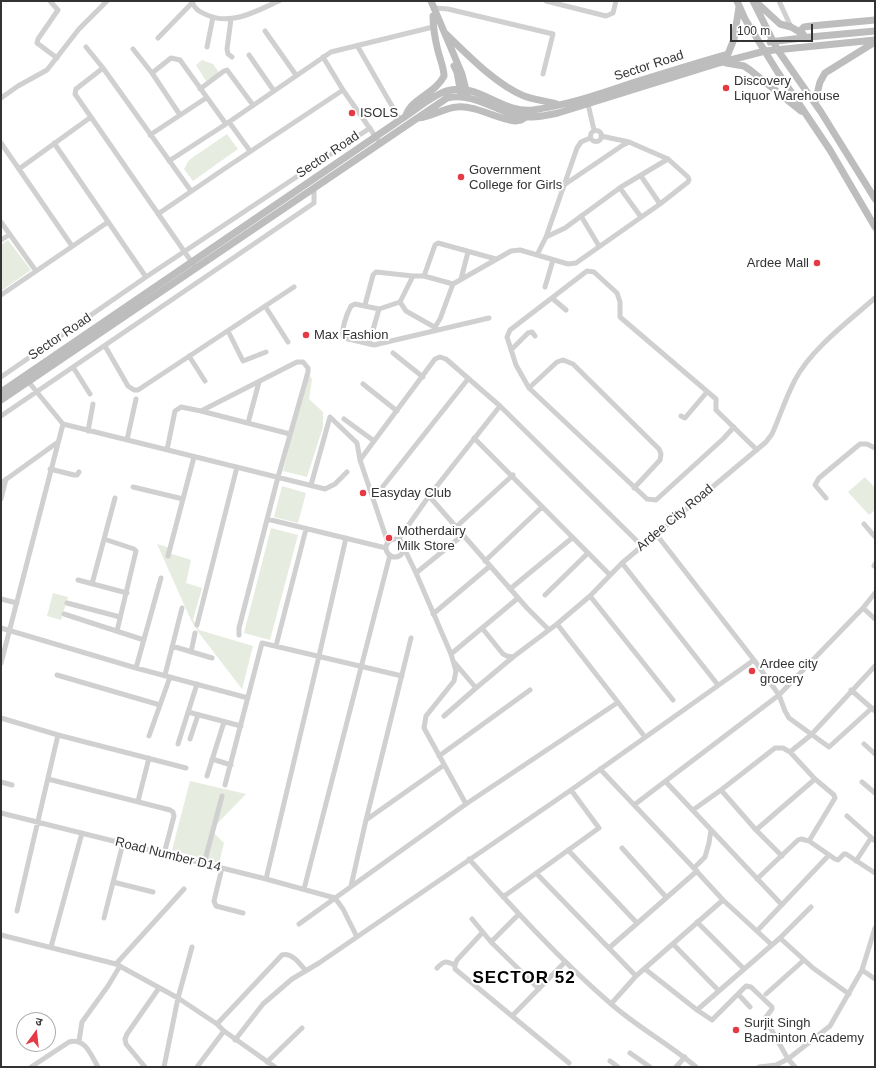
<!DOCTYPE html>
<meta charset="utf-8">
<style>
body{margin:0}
#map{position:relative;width:876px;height:1068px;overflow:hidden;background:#fff;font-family:Helvetica,"Noto Sans Devanagari",sans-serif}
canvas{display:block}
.frame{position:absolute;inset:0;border:2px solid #333;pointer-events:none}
.north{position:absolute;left:16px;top:1012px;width:40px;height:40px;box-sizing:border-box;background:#fff;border:1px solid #adadad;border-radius:50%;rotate:15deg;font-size:11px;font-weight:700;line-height:16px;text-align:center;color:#333}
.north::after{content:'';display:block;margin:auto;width:14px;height:18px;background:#e63946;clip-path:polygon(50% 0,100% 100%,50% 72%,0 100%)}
.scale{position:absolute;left:730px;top:24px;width:83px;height:18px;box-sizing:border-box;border:2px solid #333;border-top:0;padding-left:5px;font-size:12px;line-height:14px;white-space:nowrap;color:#333;-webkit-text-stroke:3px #fff;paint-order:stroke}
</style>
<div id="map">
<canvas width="876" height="1068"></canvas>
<div class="frame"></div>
<div class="north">उ</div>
<div class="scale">100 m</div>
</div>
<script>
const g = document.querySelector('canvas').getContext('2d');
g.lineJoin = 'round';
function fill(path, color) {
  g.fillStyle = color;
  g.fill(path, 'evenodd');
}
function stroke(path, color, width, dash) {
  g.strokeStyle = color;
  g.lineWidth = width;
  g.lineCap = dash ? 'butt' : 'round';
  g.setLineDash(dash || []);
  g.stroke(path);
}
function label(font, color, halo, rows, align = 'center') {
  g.font = font + ' Helvetica,sans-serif';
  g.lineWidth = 4;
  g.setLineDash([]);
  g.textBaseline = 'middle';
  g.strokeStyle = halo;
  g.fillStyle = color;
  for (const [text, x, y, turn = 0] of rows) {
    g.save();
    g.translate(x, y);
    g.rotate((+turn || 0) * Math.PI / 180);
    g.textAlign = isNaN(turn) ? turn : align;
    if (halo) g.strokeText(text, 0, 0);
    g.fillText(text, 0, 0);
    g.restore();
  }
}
const green = new Path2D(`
 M 202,60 L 213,64 L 220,74 L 206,81 L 196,65 Z
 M 227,134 L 238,149 L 193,181 L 184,169 L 189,160 Z
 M 8,240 L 31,270 L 1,291 L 1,245 Z
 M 308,373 L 312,379 L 309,399 L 323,412 L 323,427 L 307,477 L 283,471 Z
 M 865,477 L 875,488 L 875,510 L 869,515 L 848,492 Z
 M 282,486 L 306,493 L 298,523 L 274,517 Z
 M 271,528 L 298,535 L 270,640 L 244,633 Z
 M 157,544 L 170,548 L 169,553 L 191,560 L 186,583 L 202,588 L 193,620 L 199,630 L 253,646 L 242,689 L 199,633 L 191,620 Z
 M 53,593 L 68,597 L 61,620 L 47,616 Z
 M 190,781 L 246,794 L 211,830 L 224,843 L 219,863 L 172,850 Z`);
const street = new Path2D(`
 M 50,1 L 58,10 L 38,39 L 37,43 L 57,58
 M 192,1 C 194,9 200,12 207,15 C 232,26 256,11 279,1
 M 546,1 L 606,16 L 613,13 L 616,1
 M 779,1 L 791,27
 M 435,8 L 448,9 L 553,34 L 543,74
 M 231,19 L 227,49 L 228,54 L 232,57
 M 265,31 L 296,75
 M 158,38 L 192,3
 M 86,47 L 103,68 L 191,191
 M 207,47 L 213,17
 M 358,47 L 400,120
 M 133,49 L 152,73 L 180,115
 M 249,55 L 274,91
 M 323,57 L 343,90 L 380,143
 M 103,68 L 76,89 L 75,94 L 193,264
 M 152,73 L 171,58 L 180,60 L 226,124
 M 200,89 L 224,71 L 227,70 L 253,105
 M 1,98 L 18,86 L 47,70 L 79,29 L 107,1
 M 588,104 L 594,130
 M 229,122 L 250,151
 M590.5 136a5.5 5.5 0 1 1 11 0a5.5 5.5 0 1 1-11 0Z
 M 150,135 L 206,98
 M 1,143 L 72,246
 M 54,143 L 146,277
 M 169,161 L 226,124 L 331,52 L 433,27
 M 19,169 L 91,117
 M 641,176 L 660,204
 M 564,185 L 623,145 L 629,142
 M 620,188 L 641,217
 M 158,214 L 224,169 L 343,90
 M 581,216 L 599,246
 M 1,222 L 36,271
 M 546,237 L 565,228 L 621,187 L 668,159
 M 1,240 L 9,235
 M 537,255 L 546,237 L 577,148 L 581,142 L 590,138
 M 413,276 L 400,302 L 379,309 L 355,304 L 351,306 C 347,313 340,332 344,338 L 374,345 L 489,318
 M 424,276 L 435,245 L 438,243 L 496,259
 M 461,279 L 468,252
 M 545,287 L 553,260
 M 1,295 L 108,222
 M 552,298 L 566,310
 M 400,302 L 406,311 L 436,328
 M 365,305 L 373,275 L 376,272 L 413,276 L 424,276 L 453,284
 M 265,306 L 288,342
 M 435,327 L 440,319 L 453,284 L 511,251 L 520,250 L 568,264 L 576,263 L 660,204 L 688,182 L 689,180 L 688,177 L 668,159 L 629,142 L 601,136
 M 228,331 L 243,361 L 266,352
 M 369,344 L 379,309
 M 105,346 L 128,386 L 134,390 L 138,390 L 294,287
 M 511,350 L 528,333 L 532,332 L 535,336
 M 393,353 L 423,377
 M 189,356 L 205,381
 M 73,367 L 90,394
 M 1,377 L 146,277 L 370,128
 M 27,380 L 63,424 L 325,489 L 335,484 L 347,472
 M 363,384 L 397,411
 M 529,388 L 557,362 L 563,360 L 573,364 L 659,449 L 661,454 L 660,460 L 634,488
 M 201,411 L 297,362 L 303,362 L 308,368 L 308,372 L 278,477 L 239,628 L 239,635
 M 1,416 L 314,203 L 314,187
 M 681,416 L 685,418 L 707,392
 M 344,419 L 374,441
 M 248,423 L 259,382
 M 734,427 L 723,439 L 656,500 L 647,499 L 529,388 L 516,365 L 507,337 L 510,330 L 587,271 L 594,272 L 617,293 L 620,302 L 620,317 L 716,399 L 716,410 L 757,450
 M 88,431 L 93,404
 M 474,438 L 610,575
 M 127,440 L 136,399
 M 167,450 L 175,411 L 181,407 L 201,411 L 290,434
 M 360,460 L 435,359 L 440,357 L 446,359 L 500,406 L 642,546
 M 50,469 L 74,475 L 77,475 L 79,472
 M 1,483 L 58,442
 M 311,485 L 330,417 L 357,443 L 360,460 L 388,543
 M 133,487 L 183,499
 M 429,496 L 527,608 L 549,630
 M 826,498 L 815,485 L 819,478 L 860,444 L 867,444 L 875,448
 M 1,499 L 6,479
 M 373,499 L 468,379
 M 267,519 L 386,548
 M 864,524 L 875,537
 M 456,527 L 513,475
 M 656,534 L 754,660 L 779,695 L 785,711 L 789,718 L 829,747 L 872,708
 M 104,539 L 134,549 L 136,551 L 117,631
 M386 548a9 9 0 1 1 18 0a9 9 0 1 1-18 0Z
 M 398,540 L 429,496 L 500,406
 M 404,548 L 416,573 L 451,654 L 456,671 L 454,681 L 426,716 L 424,728 L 466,804
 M 168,556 L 194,457
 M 485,561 L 542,507
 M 622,563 L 718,685
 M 874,566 L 875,564
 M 416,573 L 463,535
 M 78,580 L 127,593
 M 92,584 L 115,498
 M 510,589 L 572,538
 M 545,595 L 588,553
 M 590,596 L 673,700
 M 1,599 L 17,603
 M 67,603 L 120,617
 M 863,608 L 875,619
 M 64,614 L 144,640
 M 433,614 L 490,566
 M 557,624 L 645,737
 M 197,625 L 237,467
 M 1,628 L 136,668 L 248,698
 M 482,628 L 503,654 L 507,656 L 513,657 L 557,624 L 590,596 L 622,563 L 766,442 L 772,434 C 780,416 786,397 795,380 C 810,350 850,320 875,298
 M 172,646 L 212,658
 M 276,646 L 306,529
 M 191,652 L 195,633
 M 451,654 L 518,598
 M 1,663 L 63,424
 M 136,668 L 161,578
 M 57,675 L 160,705
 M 165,675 L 182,608
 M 476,688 L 513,657
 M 851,690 L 875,711
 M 188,712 L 241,726
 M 444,716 L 476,688 L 454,662
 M 1,718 L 58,735 L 186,768
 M 149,736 L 170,677
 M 190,739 L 198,715
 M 178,744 L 197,684
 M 864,744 L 875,754
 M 439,756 L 530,690
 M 212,759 L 231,765
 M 600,769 L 689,863 L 723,900 L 772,945
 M 207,776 L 224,722
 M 48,779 L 170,810 L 173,812 L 174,816 L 164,854
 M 1,782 L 12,785
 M 666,782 L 782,905
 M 862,782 L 875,793
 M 225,785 L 262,643 L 402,676
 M 721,790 L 756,830 L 782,856
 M 138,801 L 149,758
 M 634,805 L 779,695 L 863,608 L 875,593
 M 693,810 L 721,790 L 775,748 L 783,748 L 790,752 L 811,735 L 875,666
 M 1,813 L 266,879 L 335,898
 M 847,816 L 875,841
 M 366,820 L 444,765
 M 756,830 L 815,779
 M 809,841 L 835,859 L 838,860 L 844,854 L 846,854 L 875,873
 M 622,848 L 666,897
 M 568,850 L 637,923
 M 469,859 C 514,909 559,959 610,1003 C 637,1027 669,1044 696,1067
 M 856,861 L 871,838
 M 204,864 L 222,796
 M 222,868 L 214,901 L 216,906 L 243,913
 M 694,868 L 705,857 L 709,843 L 711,830
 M 536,873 L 636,976
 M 266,879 L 319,656 L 346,538
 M 757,879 L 798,840 L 801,839 L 809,841 L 835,798 L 834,795 L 815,779 L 790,752
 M 113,882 L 153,892
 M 351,886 L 366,820 L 411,638
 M 304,889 L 390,555
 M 503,897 L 599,828 L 571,790
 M 335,898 L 343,909 L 357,937
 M 17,911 L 58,735
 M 104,918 L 123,843
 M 472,919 L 491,942 L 519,914
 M 697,922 L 744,969
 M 299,924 L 466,804 L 617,703
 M 757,931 L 829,855
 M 482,933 L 457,960 L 455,965 L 455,969 L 569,1063
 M 1,935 L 116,964 L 178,998 L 217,1024 L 224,1031 L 275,1067
 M 780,938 L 813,968 L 849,994
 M 491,942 L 539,989
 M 673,944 L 719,991
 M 51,947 L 82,833
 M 609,948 L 697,871
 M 116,964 L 184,889
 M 437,968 C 445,960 445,961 455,965
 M 645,969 L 697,1010 L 712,1020 L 746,986 L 751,987 L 772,1007 L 772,1009 L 766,1017 L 766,1020 L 788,1059 L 795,1067
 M 862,970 L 875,979
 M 738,994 L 750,1007
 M 766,994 L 804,960
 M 611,1004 L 636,976 L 723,900
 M 697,1010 L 780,938 L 811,907
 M 512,1016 L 565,962
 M 217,1024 L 282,955 C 292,952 300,964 306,971
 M 235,1040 L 263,1004 L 292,979 L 319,963 L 571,790 L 754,660
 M 79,1041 L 82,1022 L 108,986 L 120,966
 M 630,1053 L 650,1067
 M 610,1061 L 618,1067
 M 267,1062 L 302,1028
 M 31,1067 L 69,1042 C 85,1037 91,1055 98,1067
 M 145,1067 L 126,1044 L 125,1039 L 127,1034 L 159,988
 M 164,1067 L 178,998 L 192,947
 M 197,1067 L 224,1031
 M 676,1067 L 685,1057
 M 759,1067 L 776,1065 L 788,1059 L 830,1026 L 862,970 L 875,928`);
const secondary = new Path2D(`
 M 431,1 L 462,74 L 467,94
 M 737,1 L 745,19 L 777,71 L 830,150 L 875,227
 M 753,1 L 777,49 L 821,112 L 875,199
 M 755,1 L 780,24 L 791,27 L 803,34
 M 799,32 L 804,27 L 811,26 L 875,20
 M 445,33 C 467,54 495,84 524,96 C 534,100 547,101 557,104
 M 770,42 L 810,37 L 875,31
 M 726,63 L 744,66 L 750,70 L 801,111
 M 454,66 L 457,72 L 461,94
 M 815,102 L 820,82 L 825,73 L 875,42
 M 406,115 C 412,98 436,93 444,76 C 444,68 440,59 438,51 C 435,39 433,28 433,16
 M 418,118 C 432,117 443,108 457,107 C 475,105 497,119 515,121 L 521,120 L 526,117
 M 1,392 L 400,120 C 415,111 429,97 446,91 C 477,81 502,114 533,110 C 567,105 600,94 632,83 C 664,73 696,63 728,54 L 734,39 L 739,7
 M 1,400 L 447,98 C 471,92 493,109 515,115 C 530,119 543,116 558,113 L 719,63 L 765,51 L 875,40`);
const markers = [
 [726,88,4,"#e63946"],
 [352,113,4,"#e63946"],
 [461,177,4,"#e63946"],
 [817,263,4,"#e63946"],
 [306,335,4,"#e63946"],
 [363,493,4,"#e63946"],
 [389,538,4,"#e63946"],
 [752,671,4,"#e63946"],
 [736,1030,4,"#e63946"]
];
const streetNames = [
 ["Sector Road",649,66,-18],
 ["Sector Road",328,155,-34],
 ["Sector Road",60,337,-34],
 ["Ardee City Road",675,518,-40],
 ["Road Number D14",168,855,14]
];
const poiNames = [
 ["Discovery",734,81],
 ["Liquor Warehouse",734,96],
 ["ISOLS",360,113],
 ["Government",469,170],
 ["College for Girls",469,185],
 ["Ardee Mall",809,263,"right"],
 ["Max Fashion",314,335],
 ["Easyday Club",371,493],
 ["Motherdairy",397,531],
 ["Milk Store",397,546],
 ["Ardee city",760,664],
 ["grocery",760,679],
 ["Surjit Singh",744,1023],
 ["Badminton Academy",744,1038]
];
const districtNames = [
 ["SECTOR 52",524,978]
];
fill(green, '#e6ecdf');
stroke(street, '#d0d0d0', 5);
stroke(secondary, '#bdbdbd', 7);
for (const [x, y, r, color] of markers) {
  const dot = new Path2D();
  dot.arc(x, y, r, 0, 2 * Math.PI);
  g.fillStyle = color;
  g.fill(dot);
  stroke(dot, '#fff', 1.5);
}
label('13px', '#333', '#fff', streetNames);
label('13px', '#333', '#fff', poiNames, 'left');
g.letterSpacing = '1px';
label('bold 17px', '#000', '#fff', districtNames);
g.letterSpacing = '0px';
</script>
